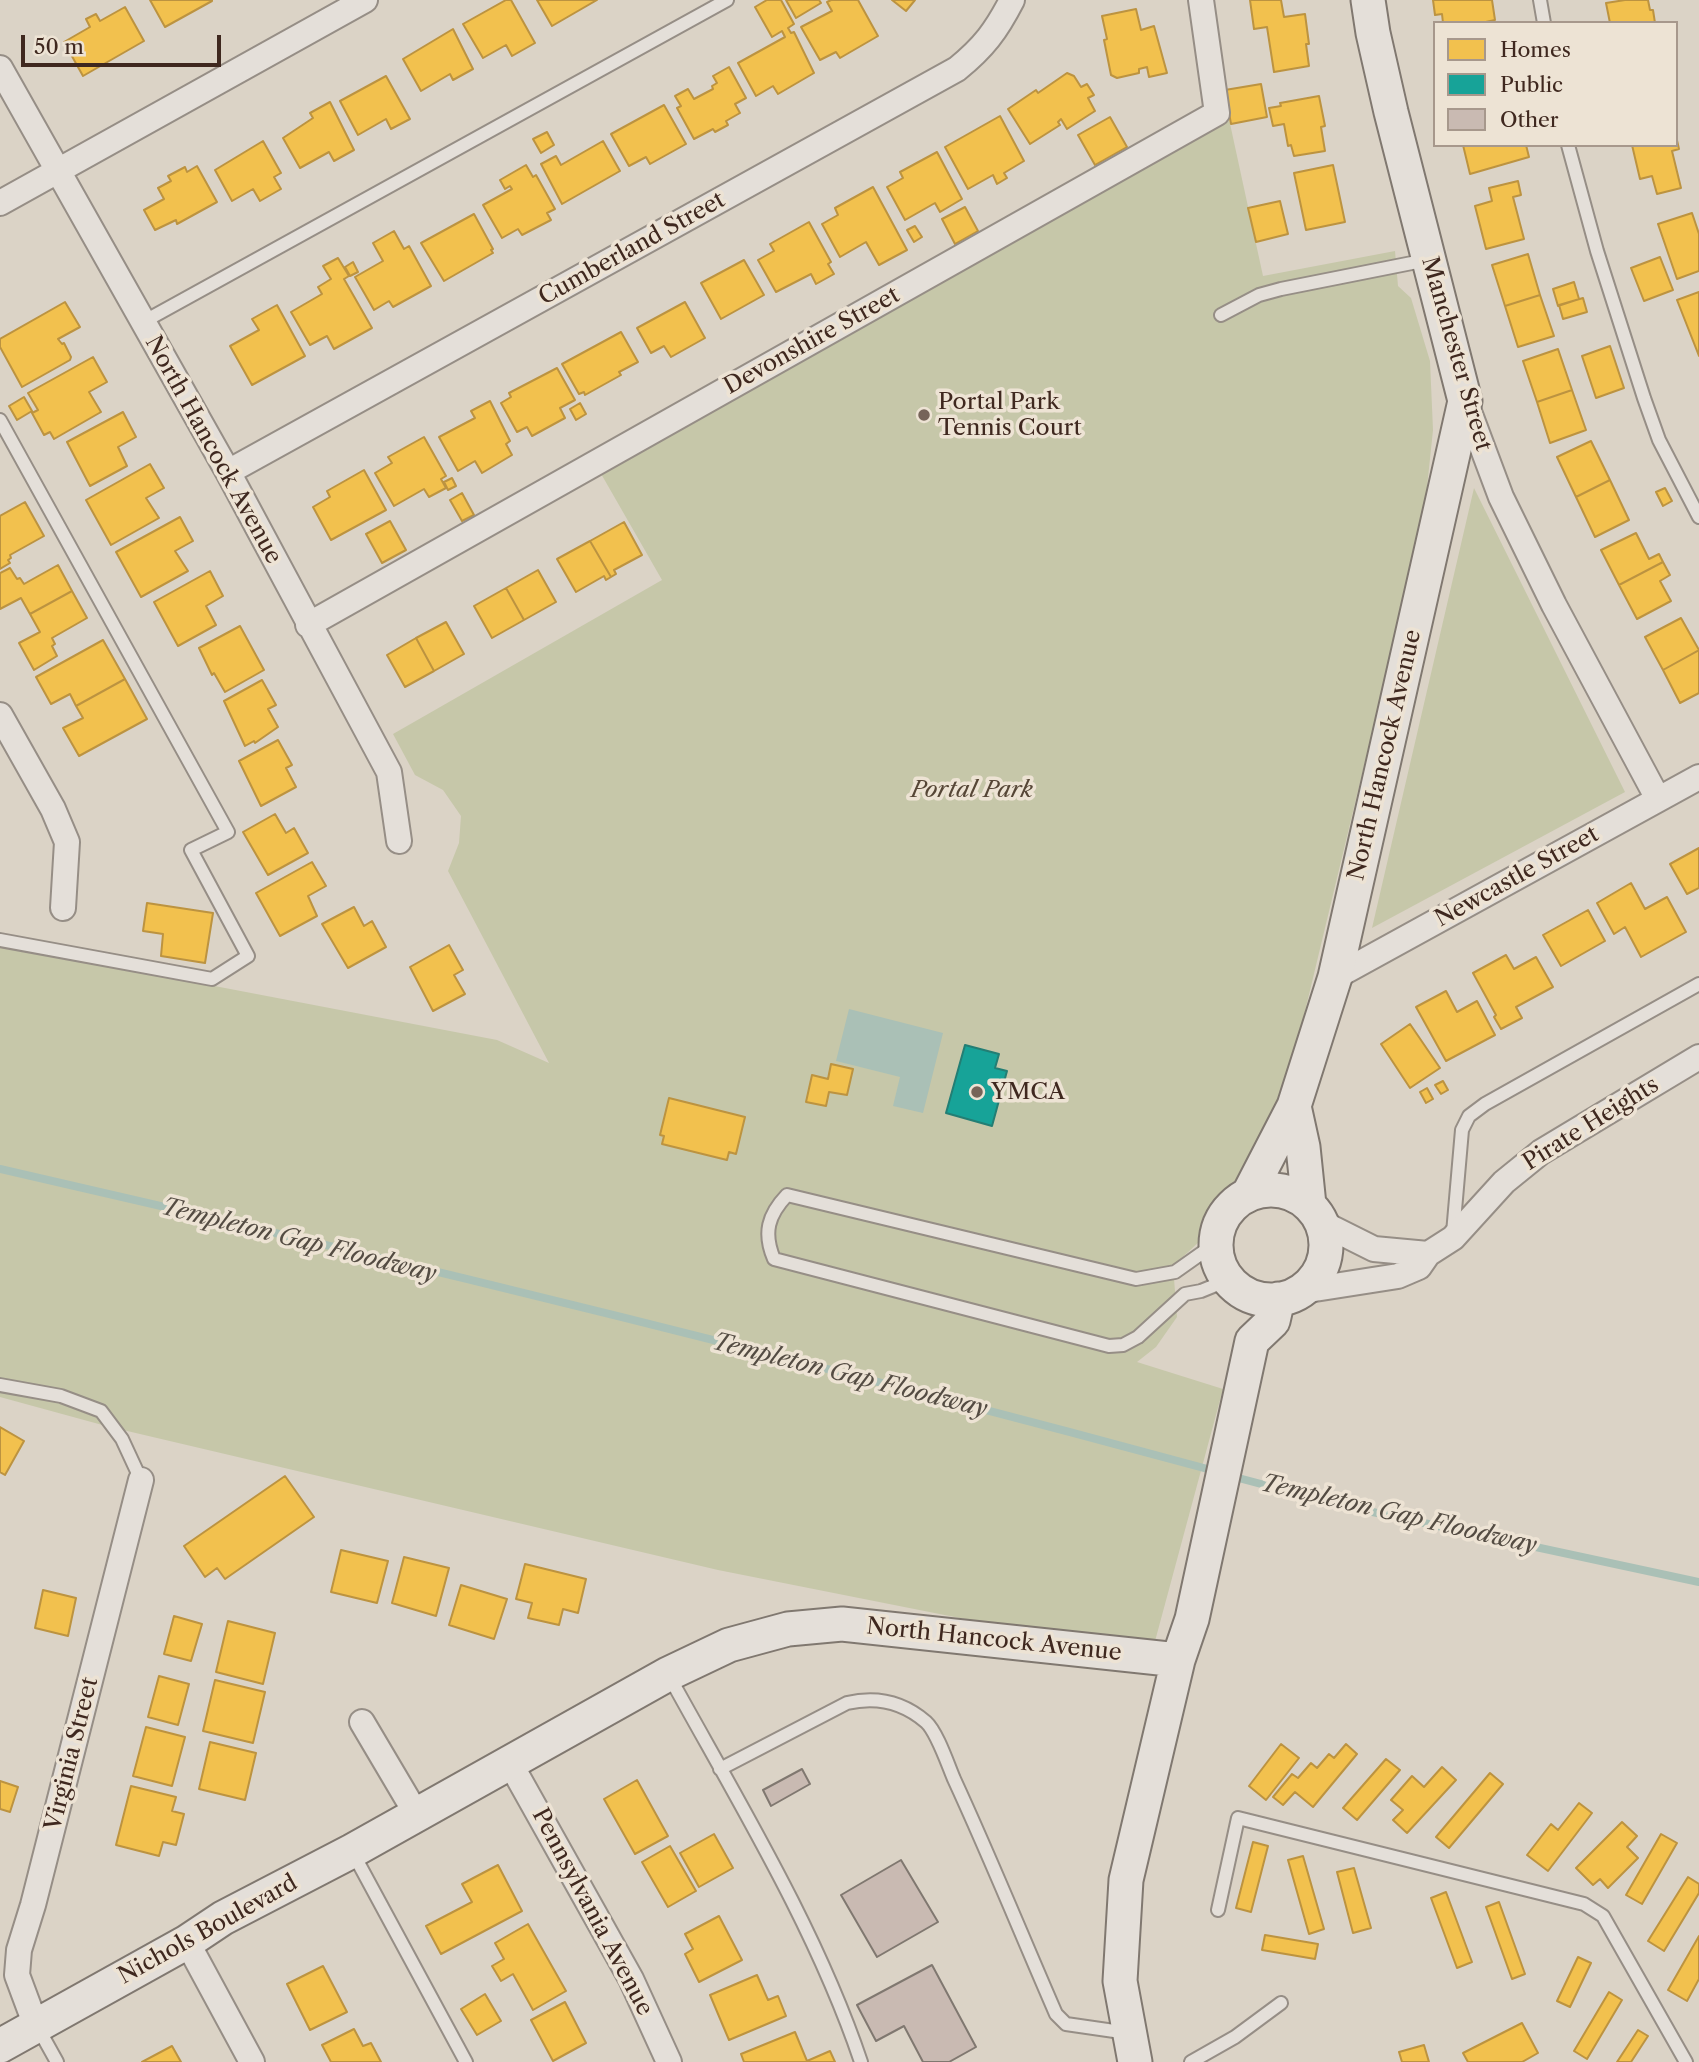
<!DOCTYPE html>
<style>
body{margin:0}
#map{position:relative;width:1699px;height:2062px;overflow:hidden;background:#dbd3c6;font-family:"Libre Caslon Text",serif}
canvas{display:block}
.legend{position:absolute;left:1433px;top:21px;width:245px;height:126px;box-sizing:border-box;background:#ede3d4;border:2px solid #a7988c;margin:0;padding:9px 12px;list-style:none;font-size:21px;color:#3f281f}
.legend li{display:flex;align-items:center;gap:14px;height:35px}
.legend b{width:35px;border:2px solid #a7988c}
.scale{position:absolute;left:21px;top:35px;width:200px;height:32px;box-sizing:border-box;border:4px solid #3f281f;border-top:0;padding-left:9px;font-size:21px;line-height:24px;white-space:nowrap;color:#3f281f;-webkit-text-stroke:5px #ede3d4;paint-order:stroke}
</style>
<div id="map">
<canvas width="1699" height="2062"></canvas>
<ul class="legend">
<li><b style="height:19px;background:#f2c14e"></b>Homes</li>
<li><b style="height:19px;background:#17a398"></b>Public</li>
<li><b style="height:19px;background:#c9bab2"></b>Other</li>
</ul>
<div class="scale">50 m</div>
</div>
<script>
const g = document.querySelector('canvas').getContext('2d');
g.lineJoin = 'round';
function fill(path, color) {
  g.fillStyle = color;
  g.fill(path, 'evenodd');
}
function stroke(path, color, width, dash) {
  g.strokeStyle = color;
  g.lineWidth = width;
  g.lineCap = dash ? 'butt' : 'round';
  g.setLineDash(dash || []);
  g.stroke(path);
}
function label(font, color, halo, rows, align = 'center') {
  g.font = font + ' "Libre Caslon Text",serif';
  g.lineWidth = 7;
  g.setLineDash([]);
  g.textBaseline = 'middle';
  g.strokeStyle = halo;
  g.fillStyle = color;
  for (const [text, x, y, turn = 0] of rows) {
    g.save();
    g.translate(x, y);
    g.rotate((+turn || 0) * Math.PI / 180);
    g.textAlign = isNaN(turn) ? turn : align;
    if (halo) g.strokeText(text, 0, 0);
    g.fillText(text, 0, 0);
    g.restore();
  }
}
const green = new Path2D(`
 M 1229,119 L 1263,276 L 1395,251 L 1398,286 L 1411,298 L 1430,361 L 1433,430 L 1424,516 L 1294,1057 L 1274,1117 L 1236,1186 L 1219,1200 L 1208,1220 L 1200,1241 L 1173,1266 L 1177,1317 L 1156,1347 L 1137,1362 L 1223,1389 L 1151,1656 L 718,1570 L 106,1426 L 0,1397 L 0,945 L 497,1040 L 549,1063 L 448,871 L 459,843 L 461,816 L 443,790 L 415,775 L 393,734 L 662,580 L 600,472 Z
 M 1474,488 L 1625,792 L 1372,928 Z`);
const water = new Path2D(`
 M 849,1009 L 943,1033 L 923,1113 L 893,1106 L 900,1077 L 836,1061 Z`);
const homes = new Path2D(`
 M 150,0 L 212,0 L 212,1 L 165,27 Z
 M 506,0 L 511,0 L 535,43 L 512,56 L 506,45 L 483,58 L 463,24 Z
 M 537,0 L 597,0 L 552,26 Z
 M 767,0 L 781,0 L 794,24 L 788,28 L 791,33 L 794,32 L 814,73 L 778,94 L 773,86 L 756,96 L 738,63 L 785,37 L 782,31 L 772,37 L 755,7 Z
 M 786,0 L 819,0 L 821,3 L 796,18 Z
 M 831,0 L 858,0 L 878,36 L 840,58 L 836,52 L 820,60 L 801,27 L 832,11 L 827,2 Z
 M 892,0 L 915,0 L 906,11 Z
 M 1250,0 L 1281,0 L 1284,17 L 1305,14 L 1309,44 L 1306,44 L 1309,66 L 1274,72 L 1267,27 L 1254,29 Z
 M 1433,0 L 1492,0 L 1495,20 L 1481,23 L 1443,23 L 1442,14 L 1435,15 Z
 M 1625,0 L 1648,0 L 1650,10 L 1653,10 L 1655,23 L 1610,23 L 1606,3 Z
 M 125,7 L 144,41 L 83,76 L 64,42 L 90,27 L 86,19 L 96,14 L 100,21 Z
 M 1136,9 L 1141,30 L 1154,26 L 1167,73 L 1149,77 L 1147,67 L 1139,69 L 1139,73 L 1117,78 L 1111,75 L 1104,40 L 1107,39 L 1102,16 Z
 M 453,29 L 473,69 L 453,80 L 450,74 L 421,91 L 403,59 Z
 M 729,67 L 746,98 L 735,104 L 740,113 L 726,121 L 728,125 L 715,132 L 713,129 L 694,139 L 677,108 L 681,106 L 675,96 L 688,89 L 694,99 L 713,89 L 712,86 L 717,83 L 713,76 Z
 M 1067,73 L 1074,76 L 1081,87 L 1087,84 L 1094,95 L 1088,98 L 1095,111 L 1067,129 L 1061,119 L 1058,122 L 1060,125 L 1030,144 L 1008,109 L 1036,90 L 1038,93 Z
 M 386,76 L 410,119 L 391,129 L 386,119 L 358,135 L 340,101 Z
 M 1261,84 L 1267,117 L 1231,124 L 1225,90 Z
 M 1319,96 L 1325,126 L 1321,127 L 1325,151 L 1294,156 L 1291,145 L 1288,146 L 1284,124 L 1273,126 L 1269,108 L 1281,106 L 1280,103 Z
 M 330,102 L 354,150 L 334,161 L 329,152 L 300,168 L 283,138 L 313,118 L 310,113 Z
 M 664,105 L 686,144 L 650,164 L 646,157 L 629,166 L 611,134 Z
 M 1000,116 L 1024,161 L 1004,173 L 1007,178 L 997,184 L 993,175 L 968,189 L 945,147 Z
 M 1110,117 L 1127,147 L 1095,165 L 1078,135 Z
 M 547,132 L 554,145 L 541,153 L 533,139 Z
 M 1676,136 L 1679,149 L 1672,151 L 1681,188 L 1657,194 L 1652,176 L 1640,179 L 1632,145 L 1676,145 Z
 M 263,141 L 281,173 L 274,177 L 281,189 L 260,201 L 253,189 L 232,201 L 215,170 Z
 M 603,141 L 620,171 L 562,204 L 541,164 L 556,156 L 561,165 Z
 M 1463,145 L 1526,145 L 1529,157 L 1470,174 Z
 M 937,152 L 962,199 L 940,212 L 935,203 L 905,220 L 887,187 L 903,178 L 900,172 Z
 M 526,165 L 533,177 L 536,175 L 555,209 L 547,213 L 551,220 L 522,235 L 518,229 L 502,238 L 483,205 L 512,189 L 510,186 L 505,189 L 500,180 Z
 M 1333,165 L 1345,222 L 1306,230 L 1294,173 Z
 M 197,166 L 217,202 L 177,224 L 176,220 L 155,230 L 144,210 L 164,199 L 158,188 L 171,181 L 168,176 L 185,167 L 187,172 Z
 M 1518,181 L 1521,195 L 1513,197 L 1524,239 L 1486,249 L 1475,206 L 1492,201 L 1489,188 Z
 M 873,187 L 907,250 L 879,265 L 866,242 L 840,257 L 822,224 L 838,215 L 835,208 Z
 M 1280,201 L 1288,234 L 1256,242 L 1248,208 Z
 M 965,207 L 978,231 L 955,244 L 942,219 Z
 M 1692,213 L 1699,234 L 1699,271 L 1677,279 L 1658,224 Z
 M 474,214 L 493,249 L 491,250 L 493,253 L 444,281 L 421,243 Z
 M 809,222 L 831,262 L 828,264 L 834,274 L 816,284 L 811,274 L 776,292 L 758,260 L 774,251 L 770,244 Z
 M 915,226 L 922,237 L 914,242 L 907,230 Z
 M 394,231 L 404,249 L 409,246 L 431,286 L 393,307 L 389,301 L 374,310 L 355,277 L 383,261 L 373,243 Z
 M 1528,254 L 1540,295 L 1505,306 L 1492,265 Z
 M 1660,257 L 1673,290 L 1644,301 L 1631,268 Z
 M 338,258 L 349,276 L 344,279 L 372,328 L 334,349 L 327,336 L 310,345 L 291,312 L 322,294 L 318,287 L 331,279 L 323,266 Z
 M 744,260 L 764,295 L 721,319 L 701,283 Z
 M 353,262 L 358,272 L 350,276 L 345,267 Z
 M 1574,282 L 1579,299 L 1558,306 L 1553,289 Z
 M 1699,292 L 1699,356 L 1677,300 Z
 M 1540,295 L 1554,336 L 1518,347 L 1505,306 Z
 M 1583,298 L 1587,312 L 1563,319 L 1559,305 Z
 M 65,302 L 80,327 L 58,339 L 62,344 L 64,343 L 71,357 L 70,360 L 22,387 L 0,347 L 0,339 Z
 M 685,302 L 705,338 L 671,357 L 664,346 L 651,353 L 637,328 Z
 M 277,305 L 305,356 L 252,385 L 230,346 L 259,330 L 252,319 Z
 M 621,332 L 638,362 L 619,372 L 621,375 L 585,395 L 584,392 L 579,394 L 562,364 Z
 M 1610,346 L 1624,388 L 1596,398 L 1582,356 Z
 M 1558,349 L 1572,390 L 1537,402 L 1523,361 Z
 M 93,357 L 107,382 L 89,392 L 101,412 L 54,439 L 50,432 L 44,435 L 32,413 L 38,410 L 28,393 Z
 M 557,368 L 575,400 L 560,408 L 565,418 L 532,436 L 527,427 L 517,432 L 501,403 L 511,397 L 509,393 Z
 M 1572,390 L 1586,430 L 1550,443 L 1537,402 Z
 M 24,397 L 32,411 L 17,420 L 9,406 Z
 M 490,401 L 510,441 L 506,444 L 512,455 L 482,473 L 475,461 L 458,471 L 439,437 L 475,418 L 471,411 Z
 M 580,403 L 586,414 L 576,420 L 570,409 Z
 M 123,412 L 136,437 L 118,447 L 127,466 L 90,486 L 67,442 Z
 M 424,437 L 446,476 L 441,479 L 446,488 L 429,497 L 424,489 L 394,506 L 375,473 L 392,463 L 388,457 Z
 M 1591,441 L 1610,480 L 1576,497 L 1557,457 Z
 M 150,464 L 164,488 L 146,498 L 159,518 L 111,545 L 86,500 Z
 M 364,470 L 386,510 L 331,540 L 313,507 L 330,497 L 327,491 Z
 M 452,478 L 456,486 L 448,490 L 444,482 Z
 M 1610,480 L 1629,520 L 1595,537 L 1576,497 Z
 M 1665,488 L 1672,501 L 1663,506 L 1656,492 Z
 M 462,493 L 474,515 L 462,521 L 450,500 Z
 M 25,502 L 44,536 L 10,555 L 11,558 L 8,560 L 10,563 L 0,569 L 0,516 Z
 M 180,517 L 193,541 L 175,551 L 188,571 L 141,597 L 116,552 Z
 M 390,521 L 406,550 L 382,563 L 366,534 Z
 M 624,522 L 642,555 L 614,570 L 616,574 L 611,577 L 590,541 Z
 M 1636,533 L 1649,559 L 1659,554 L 1663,562 L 1619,585 L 1601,550 Z
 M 590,541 L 611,577 L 606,580 L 604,576 L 576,592 L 557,559 Z
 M 1663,562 L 1670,575 L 1660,581 L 1671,601 L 1637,619 L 1619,585 Z
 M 58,565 L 72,591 L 30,614 L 21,598 L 0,609 L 0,573 L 10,568 L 17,579 L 20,578 L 24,584 Z
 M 538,570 L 556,602 L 524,620 L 506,588 Z
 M 210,571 L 223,596 L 206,606 L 216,625 L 178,646 L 154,602 Z
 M 506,588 L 524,620 L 492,638 L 474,606 Z
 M 72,591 L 87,618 L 52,638 L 55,644 L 52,646 L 57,656 L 34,670 L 19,643 L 40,632 L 30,614 Z
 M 1681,618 L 1699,650 L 1663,670 L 1645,637 Z
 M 446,622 L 464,654 L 434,671 L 416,638 Z
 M 240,626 L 264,670 L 225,692 L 214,673 L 212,675 L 199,648 Z
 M 416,638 L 434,671 L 405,687 L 387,655 Z
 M 103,640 L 125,679 L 76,706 L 70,694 L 51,704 L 36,677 Z
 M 1699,650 L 1699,693 L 1680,703 L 1663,670 Z
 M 125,679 L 147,719 L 79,756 L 63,728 L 83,718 L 76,706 Z
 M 262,680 L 276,705 L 268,709 L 278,727 L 255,743 L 254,741 L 245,746 L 224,701 Z
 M 278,740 L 292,765 L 286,768 L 296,787 L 261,806 L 239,761 Z
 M 275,814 L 286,833 L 294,828 L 308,853 L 268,875 L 243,832 Z
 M 1699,848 L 1699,888 L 1687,894 L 1670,864 Z
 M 312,862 L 326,886 L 308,896 L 317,916 L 280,936 L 256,893 Z
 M 1631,883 L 1645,909 L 1667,897 L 1686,932 L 1641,957 L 1625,927 L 1614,934 L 1597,903 Z
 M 147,903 L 213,913 L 205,963 L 161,956 L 163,934 L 143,931 Z
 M 354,907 L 364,926 L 372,921 L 386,947 L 348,968 L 322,924 Z
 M 1588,910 L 1605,941 L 1561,966 L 1543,935 Z
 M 449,945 L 463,970 L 454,975 L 465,994 L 433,1011 L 410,967 Z
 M 1506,955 L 1514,969 L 1536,957 L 1553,987 L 1516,1007 L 1522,1018 L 1501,1029 L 1494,1017 L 1496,1015 L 1473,973 Z
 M 1446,991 L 1457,1012 L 1477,1001 L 1495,1035 L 1446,1061 L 1416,1007 Z
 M 1410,1024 L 1440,1068 L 1410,1088 L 1381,1044 Z
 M 831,1064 L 853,1069 L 847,1095 L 829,1092 L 826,1106 L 806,1102 L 812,1075 L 828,1079 Z
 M 1443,1081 L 1448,1090 L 1441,1094 L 1435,1085 Z
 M 1427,1088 L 1433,1099 L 1426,1103 L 1420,1092 Z
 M 669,1098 L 745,1117 L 736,1154 L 729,1152 L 727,1160 L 662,1144 L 664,1136 L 660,1135 Z
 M 0,1427 L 24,1441 L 5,1475 L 0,1472 Z
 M 285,1476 L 314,1517 L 225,1579 L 217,1568 L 205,1577 L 184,1546 Z
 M 341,1550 L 388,1561 L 377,1603 L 331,1592 Z
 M 404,1557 L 449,1568 L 436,1616 L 392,1603 Z
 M 525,1564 L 586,1579 L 578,1613 L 563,1609 L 559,1625 L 528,1618 L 532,1603 L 516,1599 Z
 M 461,1585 L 507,1599 L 494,1639 L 449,1625 Z
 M 43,1590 L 76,1598 L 68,1636 L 35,1628 Z
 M 174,1616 L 202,1624 L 191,1661 L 164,1654 Z
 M 228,1621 L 275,1633 L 263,1684 L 216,1672 Z
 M 159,1676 L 189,1684 L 178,1725 L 148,1717 Z
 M 215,1680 L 265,1692 L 253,1743 L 203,1731 Z
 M 146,1727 L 185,1737 L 172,1786 L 133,1776 Z
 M 210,1742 L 256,1753 L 245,1800 L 199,1789 Z
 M 1281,1744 L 1299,1758 L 1266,1800 L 1249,1786 Z
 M 1346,1744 L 1357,1754 L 1313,1807 L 1295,1792 L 1283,1805 L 1273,1797 L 1292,1774 L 1298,1778 L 1311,1763 L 1317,1768 L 1329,1754 L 1334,1758 Z
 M 1386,1759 L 1400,1770 L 1357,1820 L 1343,1808 Z
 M 1442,1767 L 1456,1780 L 1407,1833 L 1393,1820 L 1403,1810 L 1391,1800 L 1412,1776 L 1424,1787 Z
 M 1490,1773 L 1503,1784 L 1449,1848 L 1436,1837 Z
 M 637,1780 L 668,1836 L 635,1854 L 604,1799 Z
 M 0,1781 L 18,1787 L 10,1812 L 0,1809 Z
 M 131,1786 L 176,1797 L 172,1811 L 184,1814 L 176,1845 L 163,1842 L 159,1856 L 116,1845 Z
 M 1579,1803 L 1592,1813 L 1548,1871 L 1527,1855 L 1551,1824 L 1558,1830 Z
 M 1622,1822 L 1637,1836 L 1627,1847 L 1638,1858 L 1608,1888 L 1600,1879 L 1593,1885 L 1576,1868 Z
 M 714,1834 L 733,1868 L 699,1887 L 680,1853 Z
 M 1661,1834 L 1677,1843 L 1642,1904 L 1626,1895 Z
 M 1253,1842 L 1268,1846 L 1251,1912 L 1236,1908 Z
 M 670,1846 L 696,1891 L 668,1907 L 642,1862 Z
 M 1303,1856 L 1324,1929 L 1309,1934 L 1288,1860 Z
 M 498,1865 L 522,1911 L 441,1954 L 426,1926 L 472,1902 L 462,1884 Z
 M 1354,1868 L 1371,1928 L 1353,1933 L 1337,1872 Z
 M 1688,1877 L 1699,1884 L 1699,1893 L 1664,1951 L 1648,1941 Z
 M 1446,1892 L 1472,1962 L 1457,1968 L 1431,1898 Z
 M 1499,1902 L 1525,1974 L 1512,1979 L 1486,1907 Z
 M 719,1916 L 742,1960 L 699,1982 L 685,1954 L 693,1949 L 685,1934 Z
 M 528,1924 L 566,1991 L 533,2010 L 513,1974 L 501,1981 L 492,1966 L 504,1959 L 495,1943 Z
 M 1265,1935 L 1318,1944 L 1315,1959 L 1262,1950 Z
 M 1699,1936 L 1699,1979 L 1687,2001 L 1668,1990 Z
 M 1578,1957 L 1591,1963 L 1570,2007 L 1557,2001 Z
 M 323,1966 L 347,2012 L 310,2030 L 287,1984 Z
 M 757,1975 L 768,2000 L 778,1996 L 786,2016 L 729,2040 L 710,1995 Z
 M 1609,1992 L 1622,2000 L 1587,2059 L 1574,2051 Z
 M 485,1994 L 501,2021 L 477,2035 L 461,2009 Z
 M 565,2002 L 586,2043 L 553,2061 L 531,2020 Z
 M 1522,2023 L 1538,2053 L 1522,2062 L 1468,2062 L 1463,2053 Z
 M 354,2029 L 363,2046 L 371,2043 L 381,2062 L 331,2062 L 322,2045 Z
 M 1638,2030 L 1648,2036 L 1631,2062 L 1617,2062 Z
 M 795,2032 L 807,2061 L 830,2051 L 835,2062 L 744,2062 L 741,2054 Z
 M 1424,2045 L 1429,2062 L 1402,2062 L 1399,2052 Z
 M 172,2046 L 181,2062 L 142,2062 Z`);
const public = new Path2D(`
 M 965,1045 L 999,1054 L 995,1068 L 1007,1071 L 992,1126 L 946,1113 Z`);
const stream = new Path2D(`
 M 0,1169 C 407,1262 812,1362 1215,1471
 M 1231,1476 L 1340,1505 L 1699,1582`);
const building = new Path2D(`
 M 802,1769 L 810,1784 L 771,1806 L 763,1790 Z
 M 901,1860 L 938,1922 L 877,1957 L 841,1895 Z
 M 932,1965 L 976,2047 L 949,2062 L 923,2062 L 904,2026 L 876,2041 L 857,2005 Z`);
const lane = new Path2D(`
 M 1540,0 L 1544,23
 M 1568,145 L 1597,251 L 1644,398 L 1659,440 L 1699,517
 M 1221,315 L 1259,295 L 1281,289 L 1427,260
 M 143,322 L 727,0
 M 0,420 L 228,832 L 191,850 L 248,956 L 212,979 L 0,940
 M 1453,1233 L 1462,1130 L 1469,1116 L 1485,1104 L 1699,984
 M 1216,1243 L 1175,1272 L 1136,1279 L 787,1195 C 768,1215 763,1233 774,1259 L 1109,1346 L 1123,1345 L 1138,1337 L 1185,1294 L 1201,1291 L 1228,1280
 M 0,1385 L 61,1396 L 101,1411 L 122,1439 L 141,1480
 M 668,1674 C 736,1798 816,1928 861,2062
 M 720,1769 L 847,1703 C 877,1696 903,1702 926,1722 C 937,1732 948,1765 954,1779 C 990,1857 1022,1936 1056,2014 L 1066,2024 L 1128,2033
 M 353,1853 L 466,2062
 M 1218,1910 L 1238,1818 L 1584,1904 L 1603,1916 L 1686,2062
 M 37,2026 L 57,2062
 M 1191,2062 L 1235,2037 L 1281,2003`);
const street = new Path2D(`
 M 0,68 L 228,472 L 389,772 L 399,841
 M 0,203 L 365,0
 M 1465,401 L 1501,497 L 1554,605 L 1658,799
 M 228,472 L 957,69 C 984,47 996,31 1012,0
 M 308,625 L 1217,113 L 1201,0
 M 0,715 L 53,809 L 67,842 L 63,908
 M 1335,977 L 1699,777
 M 1322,1223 L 1374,1249 L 1428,1254
 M 1302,1291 L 1398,1276 L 1419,1267 L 1428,1254 L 1453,1238 L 1504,1182 L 1541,1152 L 1699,1057
 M 362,1722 L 417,1815
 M 510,1763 L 631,1979 L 669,2062
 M 187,1942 L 252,2062
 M 36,2026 L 17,1975 L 19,1950 L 33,1905 L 141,1480`);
const secondary = new Path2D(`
 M 1294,1106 L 1303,1147 L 1309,1205
 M1216 1245a55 55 0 1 1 110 0a55 55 0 1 1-110 0Z
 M 1248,1195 L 1294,1106 L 1335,977 L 1465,401 L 1391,112 L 1373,33 L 1368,0
 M 1178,1660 L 1192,1619 L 1252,1341 L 1273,1321 L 1278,1299
 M 0,2046 L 187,1942 L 223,1918 L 352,1851 L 668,1674 L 729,1645 L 788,1629 L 842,1624 L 1178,1660 L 1126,1880 L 1120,1981 L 1135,2062`);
const markers = [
 [924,415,7,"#766459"],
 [977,1092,7,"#766459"]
];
const streetNames = [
 ["Cumberland Street",632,249,-29],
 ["Devonshire Street",812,341,-29],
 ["Manchester Street",1456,354,74],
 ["North Hancock Avenue",213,450,61],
 ["North Hancock Avenue",1385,755,-77],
 ["Newcastle Street",1517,877,-29],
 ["Pirate Heights",1591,1124,-32],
 ["North Hancock Avenue",994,1640,6],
 ["Virginia Street",72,1754,-76],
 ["Pennsylvania Avenue",592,1912,62],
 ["Nichols Boulevard",208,1930,-29]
];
const poiNames = [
 ["Portal Park",938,402],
 ["Tennis Court",938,428],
 ["YMCA",991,1092]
];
const parkNames = [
 ["Portal Park",972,790]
];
const waterNames = [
 ["Templeton Gap Floodway",299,1241,14],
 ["Templeton Gap Floodway",850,1376,14],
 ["Templeton Gap Floodway",1399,1515,13]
];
fill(green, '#c6c7a9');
fill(water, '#aac0b6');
fill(homes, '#f2c14e');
stroke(homes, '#bc9340', 2);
fill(public, '#17a398');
stroke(public, '#237e74', 2);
stroke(stream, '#aac0b6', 8);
fill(building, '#c9bab2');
stroke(building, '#807870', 2);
stroke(lane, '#968e86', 16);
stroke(street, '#968e86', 28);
stroke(secondary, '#807870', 37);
stroke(lane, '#e4dfd9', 12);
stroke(street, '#e4dfd9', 24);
stroke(secondary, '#e4dfd9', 33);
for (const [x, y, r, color] of markers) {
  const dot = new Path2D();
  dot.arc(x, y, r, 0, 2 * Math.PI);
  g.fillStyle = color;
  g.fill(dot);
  stroke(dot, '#ede3d4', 2.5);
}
label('23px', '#3f281f', '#ede3d4', streetNames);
label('23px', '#3f281f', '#ede3d4', poiNames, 'left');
label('italic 23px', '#564636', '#ede3d4', parkNames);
label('italic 24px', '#544c43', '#ede3d4', waterNames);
</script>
